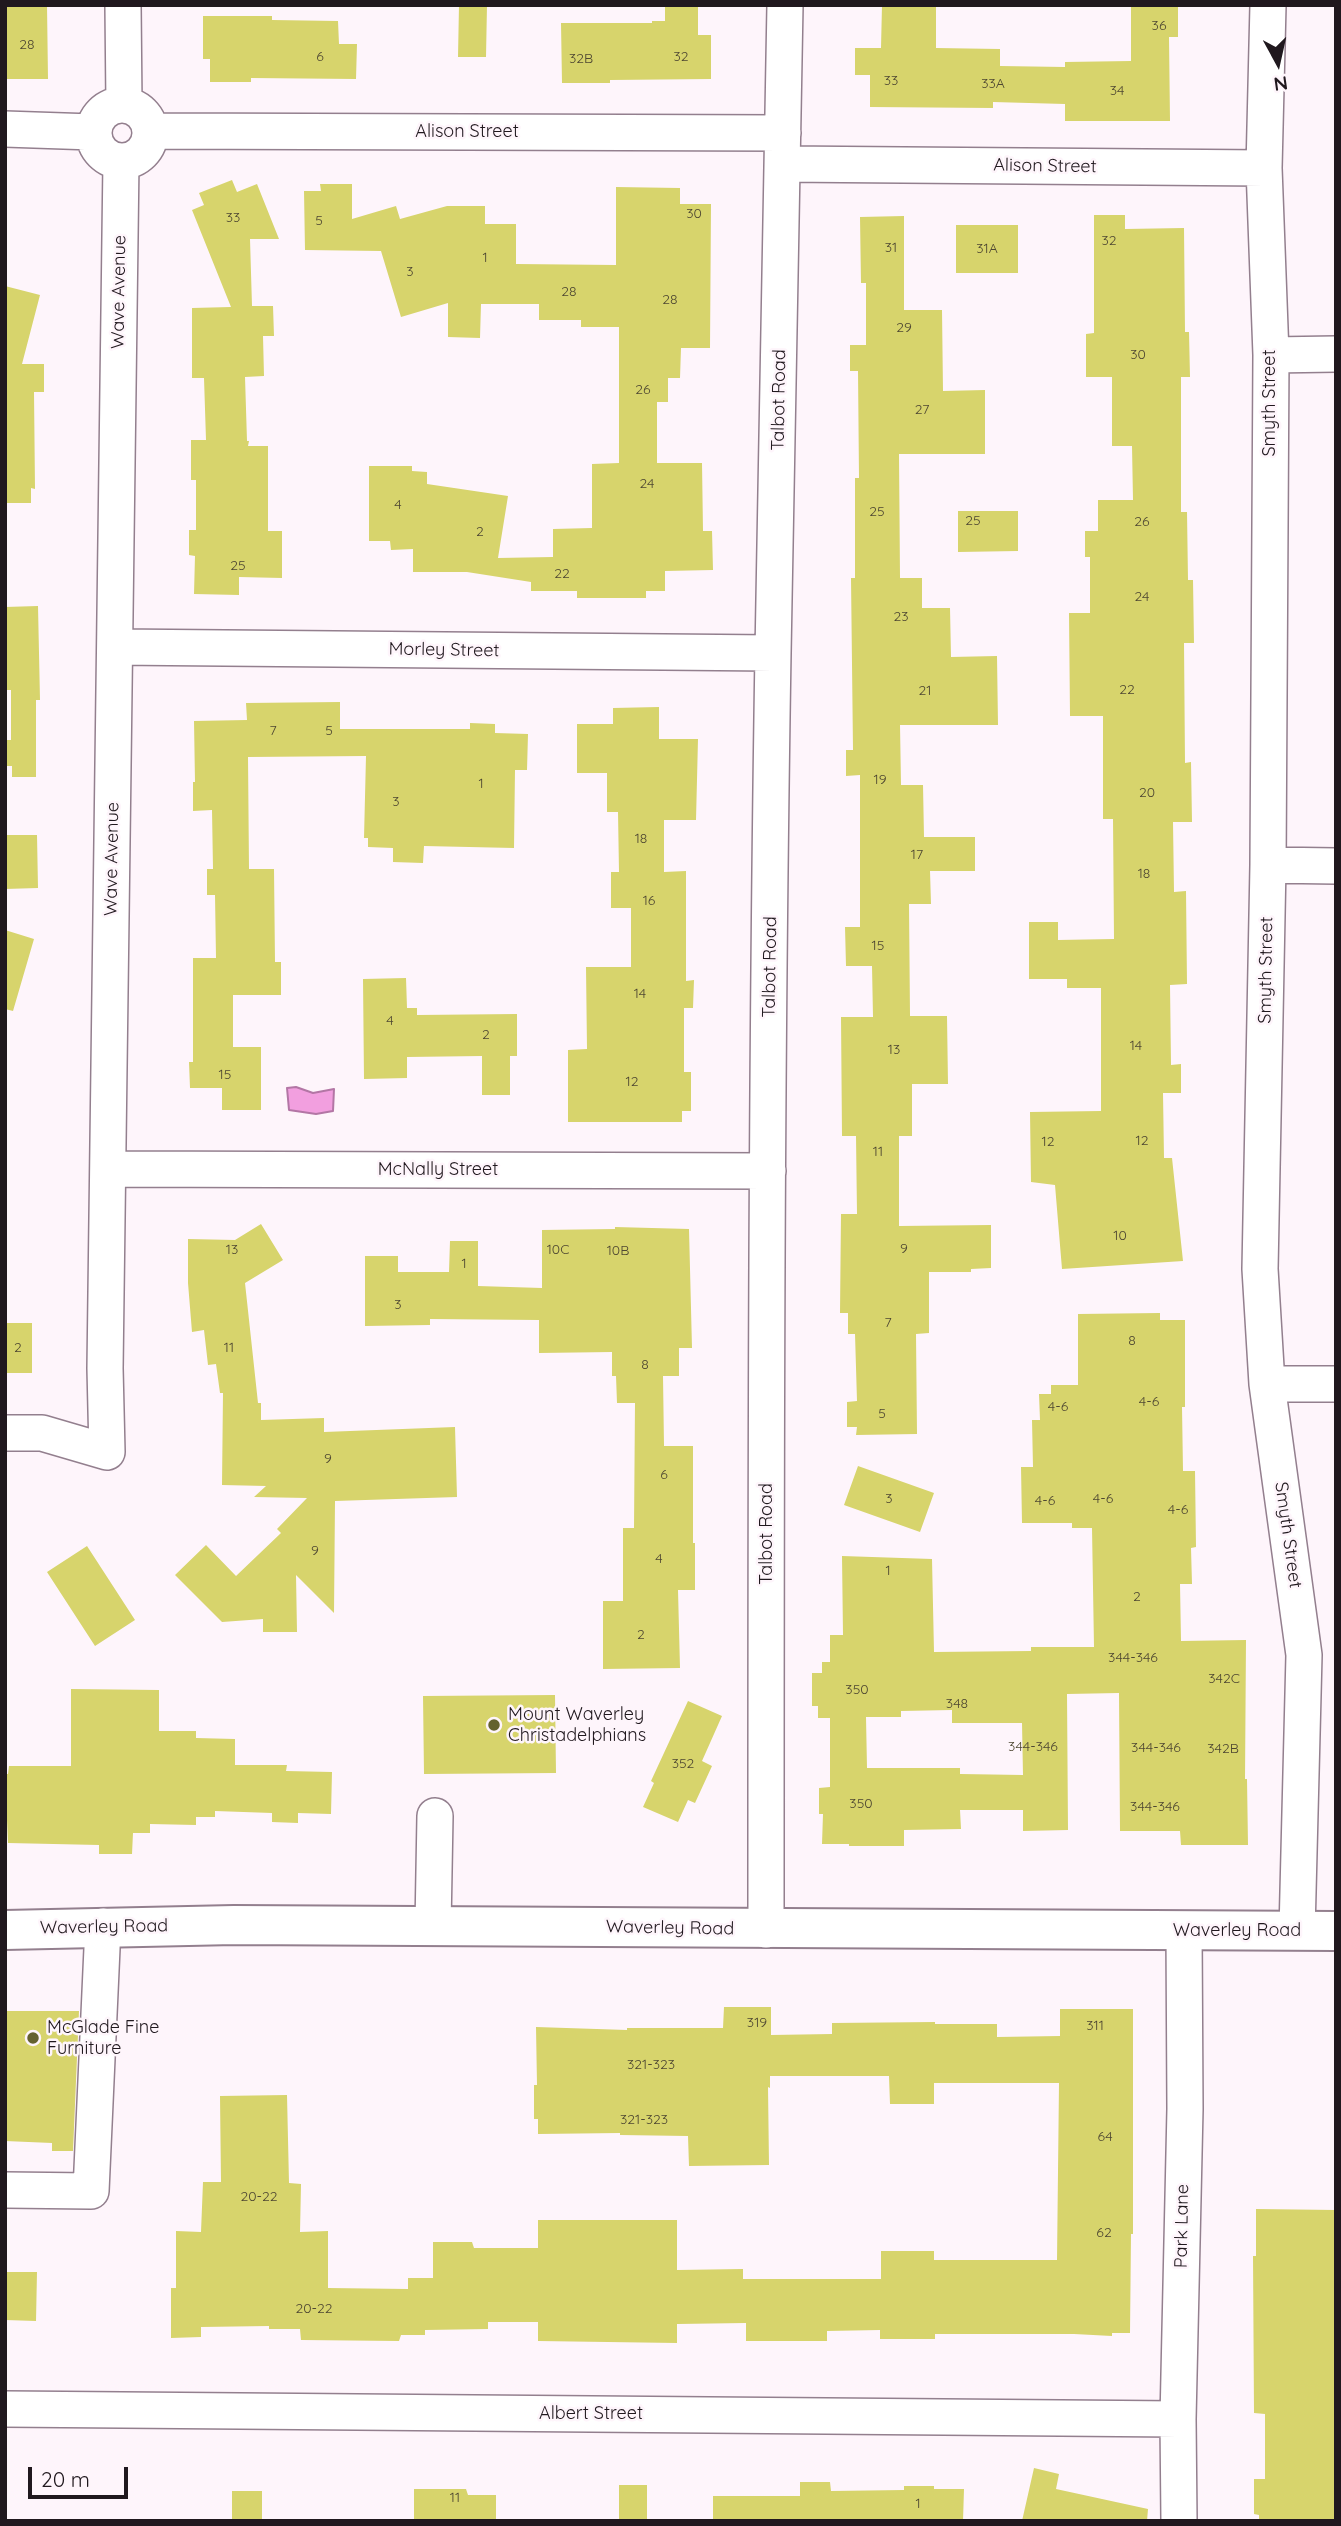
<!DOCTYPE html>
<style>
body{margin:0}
#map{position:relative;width:1341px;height:2526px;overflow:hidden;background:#fef5fb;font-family:Quicksand,sans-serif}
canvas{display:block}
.frame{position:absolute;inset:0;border:7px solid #20181e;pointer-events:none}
.north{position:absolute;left:1243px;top:28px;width:70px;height:70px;-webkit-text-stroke:5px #fef5fb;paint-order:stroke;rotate:172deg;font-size:19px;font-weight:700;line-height:28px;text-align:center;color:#20181e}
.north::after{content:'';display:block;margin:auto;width:24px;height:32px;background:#20181e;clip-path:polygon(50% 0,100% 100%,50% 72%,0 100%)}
.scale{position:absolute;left:28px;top:2467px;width:100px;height:32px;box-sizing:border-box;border:4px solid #20181e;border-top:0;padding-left:9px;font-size:21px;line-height:24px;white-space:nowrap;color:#20181e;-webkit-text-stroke:5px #fef5fb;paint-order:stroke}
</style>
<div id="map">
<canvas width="1341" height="2526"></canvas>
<div class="frame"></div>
<div class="north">N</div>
<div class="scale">20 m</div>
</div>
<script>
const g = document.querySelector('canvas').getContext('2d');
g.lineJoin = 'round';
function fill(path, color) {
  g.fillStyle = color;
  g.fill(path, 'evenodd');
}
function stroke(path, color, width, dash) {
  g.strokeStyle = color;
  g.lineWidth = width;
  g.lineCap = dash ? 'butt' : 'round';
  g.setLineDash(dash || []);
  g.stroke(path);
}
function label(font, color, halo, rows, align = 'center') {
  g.font = font + ' Quicksand,sans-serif';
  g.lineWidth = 5;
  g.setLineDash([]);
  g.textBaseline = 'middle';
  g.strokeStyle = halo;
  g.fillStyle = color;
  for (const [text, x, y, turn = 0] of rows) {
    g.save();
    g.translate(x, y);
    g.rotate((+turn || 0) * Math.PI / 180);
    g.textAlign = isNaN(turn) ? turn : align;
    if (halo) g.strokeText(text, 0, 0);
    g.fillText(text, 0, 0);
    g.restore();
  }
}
const water = new Path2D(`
 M 296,1087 L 313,1093 L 334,1089 L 333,1111 L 316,1114 L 289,1110 L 287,1088 Z`);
const building = new Path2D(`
 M 7,5 L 47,5 L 48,79 L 5,79 Z
 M 459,5 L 487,5 L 486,57 L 458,57 Z
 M 882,5 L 936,5 L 936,48 L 1000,49 L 1000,66 L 1065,67 L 1065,62 L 1131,61 L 1131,5 L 1178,5 L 1178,37 L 1169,37 L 1170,121 L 1065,121 L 1065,104 L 993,102 L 993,108 L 870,107 L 870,75 L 855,75 L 855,48 L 881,48 Z
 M 665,7 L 698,7 L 698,35 L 711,35 L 711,79 L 610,80 L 610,83 L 562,83 L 561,23 L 652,23 L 652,21 L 665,21 Z
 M 203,16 L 272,16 L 272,20 L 338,21 L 339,44 L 357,44 L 356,79 L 251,78 L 251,82 L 210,82 L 210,59 L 203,59 Z
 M 232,180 L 237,192 L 257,184 L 279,239 L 250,239 L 252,306 L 273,306 L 274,336 L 263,336 L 264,376 L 245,377 L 247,441 L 249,441 L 248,446 L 268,446 L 268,531 L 282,531 L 282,578 L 239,577 L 239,595 L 194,594 L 195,556 L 189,555 L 189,530 L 196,530 L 196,480 L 191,480 L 191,440 L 206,440 L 204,378 L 192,378 L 192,308 L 231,307 L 192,210 L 204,205 L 199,193 Z
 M 320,184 L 352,184 L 352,219 L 396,206 L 400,219 L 447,206 L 485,206 L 485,224 L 516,224 L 516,264 L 616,265 L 616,187 L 680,188 L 680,204 L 711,204 L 710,348 L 681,348 L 680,378 L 668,378 L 668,402 L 657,402 L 657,463 L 702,463 L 703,531 L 712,531 L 713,570 L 665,571 L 665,591 L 646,591 L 646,598 L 577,598 L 577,591 L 531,591 L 531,582 L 467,572 L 413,572 L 413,549 L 391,550 L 390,541 L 369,541 L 369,466 L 412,466 L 412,471 L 427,472 L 427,484 L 508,496 L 498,558 L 553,557 L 553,529 L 592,528 L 592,464 L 619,463 L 619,327 L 581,327 L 581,320 L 539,320 L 539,304 L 481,304 L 480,338 L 448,337 L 448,303 L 401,317 L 381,251 L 305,250 L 304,191 L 321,191 Z
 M 1094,215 L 1125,215 L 1125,229 L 1184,228 L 1185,332 L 1189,332 L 1190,377 L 1181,377 L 1181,512 L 1187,512 L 1188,580 L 1193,580 L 1194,643 L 1184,643 L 1185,763 L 1191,762 L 1192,822 L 1173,822 L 1174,892 L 1186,891 L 1187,984 L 1170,985 L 1171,1065 L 1181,1064 L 1181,1093 L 1163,1093 L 1164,1158 L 1172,1158 L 1183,1261 L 1062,1269 L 1055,1185 L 1031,1182 L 1030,1112 L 1101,1111 L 1101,988 L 1067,988 L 1067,979 L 1029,979 L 1029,922 L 1058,922 L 1058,940 L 1114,939 L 1113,819 L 1103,819 L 1103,716 L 1070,716 L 1069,613 L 1090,613 L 1090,557 L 1085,557 L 1085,531 L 1098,531 L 1098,500 L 1133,500 L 1132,446 L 1112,446 L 1112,377 L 1086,377 L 1086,334 L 1094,333 Z
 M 904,216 L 904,310 L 942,310 L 943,391 L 985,390 L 985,454 L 899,454 L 900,578 L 922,578 L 922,608 L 950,608 L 951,657 L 997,656 L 998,725 L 900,725 L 901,785 L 923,785 L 924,837 L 975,837 L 975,871 L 930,871 L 931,904 L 909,904 L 910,1016 L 947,1016 L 948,1084 L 912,1084 L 912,1136 L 899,1136 L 899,1226 L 991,1225 L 991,1268 L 971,1269 L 971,1272 L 929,1272 L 929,1333 L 916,1334 L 917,1434 L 856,1435 L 857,1427 L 847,1427 L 847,1402 L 857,1401 L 855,1334 L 848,1334 L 848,1313 L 840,1313 L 841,1214 L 857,1214 L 856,1136 L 842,1136 L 841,1017 L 873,1017 L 872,966 L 846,966 L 845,927 L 860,927 L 860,775 L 846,776 L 846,750 L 853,750 L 851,578 L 855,578 L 855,478 L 859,478 L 858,371 L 850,371 L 850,345 L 866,345 L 866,283 L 861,283 L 860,217 Z
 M 956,225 L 1018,225 L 1018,273 L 956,273 Z
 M 5,286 L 40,295 L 22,364 L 44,364 L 44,392 L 34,392 L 35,489 L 31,488 L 31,503 L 5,503 Z
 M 958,511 L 1018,511 L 1018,551 L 958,552 Z
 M 38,606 L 40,700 L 36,700 L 36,777 L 12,777 L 12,766 L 5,766 L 5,740 L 11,740 L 11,690 L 5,690 L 5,607 Z
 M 340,702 L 340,729 L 470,729 L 470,723 L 495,724 L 495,733 L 528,734 L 527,770 L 515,770 L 514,848 L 424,846 L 423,863 L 393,862 L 393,848 L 368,847 L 368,838 L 364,838 L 366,756 L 248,757 L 249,869 L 274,869 L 275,962 L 281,962 L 281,995 L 233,995 L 233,1047 L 261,1047 L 261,1110 L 222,1110 L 222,1088 L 190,1088 L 189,1062 L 193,1062 L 193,958 L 216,958 L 215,895 L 207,895 L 207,869 L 213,869 L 212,810 L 193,811 L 193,782 L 195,782 L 194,721 L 247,720 L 246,703 Z
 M 659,707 L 659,739 L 698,739 L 696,820 L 664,820 L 664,872 L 686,871 L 686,981 L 694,980 L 693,1008 L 684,1008 L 684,1072 L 691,1072 L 691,1111 L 682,1111 L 682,1122 L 568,1122 L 568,1050 L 587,1049 L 586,967 L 631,967 L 631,908 L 611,908 L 611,872 L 619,872 L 618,812 L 607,812 L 607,773 L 577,773 L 577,724 L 613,724 L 613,708 Z
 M 5,835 L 37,835 L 38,888 L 5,889 Z
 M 5,930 L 34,939 L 13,1011 L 5,1009 Z
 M 406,978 L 407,1008 L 417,1008 L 417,1015 L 517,1014 L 517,1056 L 510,1056 L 510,1095 L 482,1095 L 482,1056 L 407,1057 L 407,1078 L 364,1079 L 363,979 Z
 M 261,1224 L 283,1260 L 245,1283 L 258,1403 L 261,1403 L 261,1420 L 324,1418 L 324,1432 L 455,1427 L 457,1497 L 335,1501 L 334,1613 L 296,1575 L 297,1632 L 263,1632 L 263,1619 L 222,1622 L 175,1575 L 206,1545 L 236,1576 L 281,1533 L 277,1529 L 307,1498 L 254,1497 L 266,1486 L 222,1485 L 223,1393 L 220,1393 L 216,1364 L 208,1365 L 204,1330 L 192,1332 L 188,1283 L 188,1239 L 235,1240 Z
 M 615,1227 L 689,1229 L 692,1348 L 679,1348 L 679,1376 L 663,1376 L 664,1446 L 693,1446 L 693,1543 L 695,1543 L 695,1590 L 678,1590 L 680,1668 L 603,1669 L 603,1601 L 623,1601 L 623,1528 L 634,1528 L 635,1403 L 617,1403 L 616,1376 L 612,1376 L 612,1352 L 539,1353 L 539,1320 L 430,1319 L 430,1325 L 365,1326 L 365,1256 L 398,1256 L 398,1272 L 449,1272 L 450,1241 L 478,1241 L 478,1286 L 542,1288 L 542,1230 L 615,1229 Z
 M 1160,1313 L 1160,1320 L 1185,1320 L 1185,1407 L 1182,1407 L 1183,1471 L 1195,1471 L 1196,1547 L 1191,1548 L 1192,1584 L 1180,1584 L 1181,1641 L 1246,1640 L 1245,1779 L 1247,1779 L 1248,1845 L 1181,1845 L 1180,1831 L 1120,1831 L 1119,1693 L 1067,1694 L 1068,1830 L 1023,1831 L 1023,1810 L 960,1810 L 961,1829 L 904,1830 L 904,1846 L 849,1846 L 849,1844 L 822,1844 L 823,1814 L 819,1814 L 819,1788 L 830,1787 L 830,1718 L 818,1718 L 818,1706 L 812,1706 L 812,1673 L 822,1673 L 822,1662 L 830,1662 L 830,1635 L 843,1635 L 842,1556 L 932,1559 L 934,1652 L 1031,1651 L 1031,1647 L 1094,1647 L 1092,1528 L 1072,1528 L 1072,1523 L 1022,1523 L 1021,1467 L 1033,1467 L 1032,1420 L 1040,1420 L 1039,1394 L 1051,1394 L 1051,1385 L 1078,1385 L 1078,1314 ZM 952,1710 L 952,1723 L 1022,1723 L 1023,1775 L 960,1774 L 960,1768 L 867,1768 L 866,1717 L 901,1717 L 901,1711 Z
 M 5,1323 L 32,1323 L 32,1373 L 5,1373 Z
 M 858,1466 L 934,1493 L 920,1532 L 844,1505 Z
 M 87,1546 L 135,1620 L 95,1646 L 47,1572 Z
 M 71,1689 L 159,1690 L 159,1731 L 196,1731 L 196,1738 L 235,1739 L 235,1765 L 287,1765 L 286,1771 L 332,1772 L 331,1814 L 298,1813 L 298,1823 L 272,1822 L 272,1813 L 215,1811 L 215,1817 L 196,1817 L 196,1825 L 150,1824 L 150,1833 L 133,1833 L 132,1854 L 99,1854 L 99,1845 L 8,1843 L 5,1774 L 8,1774 L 9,1766 L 71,1766 Z
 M 555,1695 L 556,1773 L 424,1774 L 423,1696 Z
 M 688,1701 L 722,1716 L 702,1761 L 712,1766 L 695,1803 L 688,1800 L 678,1822 L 643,1807 L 654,1783 L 651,1781 Z
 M 724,2007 L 771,2007 L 771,2035 L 832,2034 L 832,2023 L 935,2022 L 935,2024 L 997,2024 L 997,2037 L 1060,2036 L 1060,2009 L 1133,2009 L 1133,2234 L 1131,2234 L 1130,2333 L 1112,2333 L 1112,2336 L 1074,2334 L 935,2334 L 935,2339 L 880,2339 L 880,2330 L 827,2331 L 827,2341 L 746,2341 L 746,2323 L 677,2324 L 677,2343 L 538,2341 L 538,2322 L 488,2322 L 488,2329 L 425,2330 L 425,2335 L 401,2335 L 399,2341 L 301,2340 L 300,2329 L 269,2329 L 269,2326 L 201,2327 L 201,2337 L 171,2338 L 171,2288 L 176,2288 L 176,2231 L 201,2232 L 203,2182 L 221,2182 L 220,2096 L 287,2095 L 289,2183 L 301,2184 L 300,2232 L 328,2231 L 328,2288 L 408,2289 L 408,2278 L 433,2278 L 433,2242 L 472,2242 L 474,2248 L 538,2248 L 538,2220 L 677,2220 L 677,2270 L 743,2269 L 743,2279 L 881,2279 L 881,2251 L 934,2251 L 934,2260 L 1057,2260 L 1059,2083 L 934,2083 L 934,2104 L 890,2104 L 889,2076 L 770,2076 L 770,2088 L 768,2087 L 769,2165 L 689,2166 L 688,2136 L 620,2135 L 620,2133 L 538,2134 L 538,2119 L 534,2119 L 534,2085 L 537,2085 L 536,2027 L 627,2030 L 627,2028 L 723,2028 Z
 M 5,2011 L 79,2011 L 73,2151 L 52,2151 L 52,2143 L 5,2141 Z
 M 1256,2209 L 1336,2210 L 1336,2521 L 1259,2521 L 1259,2515 L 1254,2514 L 1254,2479 L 1265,2479 L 1265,2414 L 1254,2413 L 1253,2256 L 1256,2256 Z
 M 5,2272 L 37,2272 L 36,2321 L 5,2320 Z
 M 1034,2468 L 1059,2474 L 1056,2489 L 1148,2509 L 1147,2521 L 1022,2521 Z
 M 800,2482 L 830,2482 L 831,2491 L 904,2490 L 904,2486 L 934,2486 L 934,2489 L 964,2489 L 963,2521 L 713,2521 L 713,2496 L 800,2496 Z
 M 619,2485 L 647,2485 L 647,2521 L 619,2521 Z
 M 414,2489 L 466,2489 L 468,2495 L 496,2495 L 496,2521 L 414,2521 Z
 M 232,2491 L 262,2491 L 262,2521 L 232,2521 Z`);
const minor = new Path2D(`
 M 123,5 L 124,105
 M 1268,5 L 1264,168 L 1271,355 L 1268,865 L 1260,1269 L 1267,1384 L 1304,1655 L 1297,1931
 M94 133a28 28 0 1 1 56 0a28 28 0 1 1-56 0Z
 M 5,129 L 93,132
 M 150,131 L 783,133
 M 783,164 L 1264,168
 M 1271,355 L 1336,354
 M 115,647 L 773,653
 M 1268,865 L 1336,866
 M 109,1169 L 768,1171
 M 1267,1384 L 1336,1384
 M 5,1433 L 42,1433 L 107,1452 L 105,1368 L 121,161
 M 433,1926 L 435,1816
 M 766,1930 C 766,1504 766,1078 773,653 C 776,437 782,221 785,5
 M 5,2190 L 91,2191 L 103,1926
 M 5,2409 L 1178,2419
 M 1179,2521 L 1178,2419 L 1185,2109 L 1184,1931`);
const major = new Path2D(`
 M 5,1930 L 234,1925 L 1336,1931`);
const markers = [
 [494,1725,7,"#64622f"],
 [33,2038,7,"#64622f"]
];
const numberNames = [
 ["36",1159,26],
 ["28",27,45],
 ["6",320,57],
 ["32",681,57],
 ["32B",581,59],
 ["33",891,81],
 ["33A",993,84],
 ["34",1117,91],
 ["30",694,214],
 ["33",233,218],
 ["5",319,221],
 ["32",1109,241],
 ["31",891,248],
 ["31A",987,249],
 ["1",485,258],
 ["3",410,272],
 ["28",569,292],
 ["28",670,300],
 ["29",904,328],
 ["30",1138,355],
 ["26",643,390],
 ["27",922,410],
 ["24",647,484],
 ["4",398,505],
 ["25",877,512],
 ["25",973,521],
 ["26",1142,522],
 ["2",480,532],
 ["25",238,566],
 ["22",562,574],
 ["24",1142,597],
 ["23",901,617],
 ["22",1127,690],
 ["21",925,691],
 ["7",273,731],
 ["5",329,731],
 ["19",880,780],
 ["1",481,784],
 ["20",1147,793],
 ["3",396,802],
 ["18",641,839],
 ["17",917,855],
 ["18",1144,874],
 ["16",649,901],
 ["15",878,946],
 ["14",640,994],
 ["4",390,1021],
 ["2",486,1035],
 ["14",1136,1046],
 ["13",894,1050],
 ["15",225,1075],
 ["12",632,1082],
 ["12",1142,1141],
 ["12",1048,1142],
 ["11",878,1152],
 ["10",1120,1236],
 ["9",904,1249],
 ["13",232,1250],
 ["10C",558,1250],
 ["10B",618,1251],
 ["1",464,1264],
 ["3",398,1305],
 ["7",888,1323],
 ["8",1132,1341],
 ["2",18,1348],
 ["11",229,1348],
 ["8",645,1365],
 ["4-6",1149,1402],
 ["4-6",1058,1407],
 ["5",882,1414],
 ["9",328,1459],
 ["6",664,1475],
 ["3",889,1499],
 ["4-6",1103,1499],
 ["4-6",1045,1501],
 ["4-6",1178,1510],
 ["9",315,1551],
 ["4",659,1559],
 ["1",888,1571],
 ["2",1137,1597],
 ["2",641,1635],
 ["344-346",1133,1658],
 ["342C",1224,1679],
 ["350",857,1690],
 ["348",957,1704],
 ["344-346",1033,1747],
 ["344-346",1156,1748],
 ["342B",1223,1749],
 ["352",683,1764],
 ["350",861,1804],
 ["344-346",1155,1807],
 ["319",757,2023],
 ["311",1095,2026],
 ["321-323",651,2065],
 ["321-323",644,2120],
 ["64",1105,2137],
 ["20-22",259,2197],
 ["62",1104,2233],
 ["20-22",314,2309],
 ["11",455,2498],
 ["1",918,2504]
];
const streetNames = [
 ["Alison Street",467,132],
 ["Alison Street",1045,166,1],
 ["Wave Avenue",119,292,-89],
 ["Talbot Road",779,400,-89],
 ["Smyth Street",1270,403,-90],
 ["Morley Street",444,650,1],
 ["Wave Avenue",112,859,-89],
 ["Talbot Road",770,967,-89],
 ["Smyth Street",1266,970,-89],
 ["McNally Street",438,1170],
 ["Talbot Road",767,1534,-90],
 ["Smyth Street",1288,1535,82],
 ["Waverley Road",104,1927,-1],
 ["Waverley Road",670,1928,1],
 ["Waverley Road",1237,1931],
 ["Park Lane",1182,2226,-89],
 ["Albert Street",591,2414]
];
const poiNames = [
 ["Mount Waverley",508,1715],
 ["Christadelphians",508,1736],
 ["McGlade Fine",47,2028],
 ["Furniture",47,2049]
];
fill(water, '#f29fdf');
stroke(water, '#b376a5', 2);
fill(building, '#d7d46c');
stroke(minor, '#937f8e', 38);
stroke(major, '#937f8e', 42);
stroke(minor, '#fff', 35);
stroke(major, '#fff', 38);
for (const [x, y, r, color] of markers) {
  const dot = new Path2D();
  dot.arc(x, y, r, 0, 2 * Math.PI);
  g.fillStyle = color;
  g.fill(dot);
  stroke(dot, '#fef5fb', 2.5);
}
label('14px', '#4e4732', null, numberNames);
label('18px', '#20181e', '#fef5fb', streetNames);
label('18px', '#20181e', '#fef5fb', poiNames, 'left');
</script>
